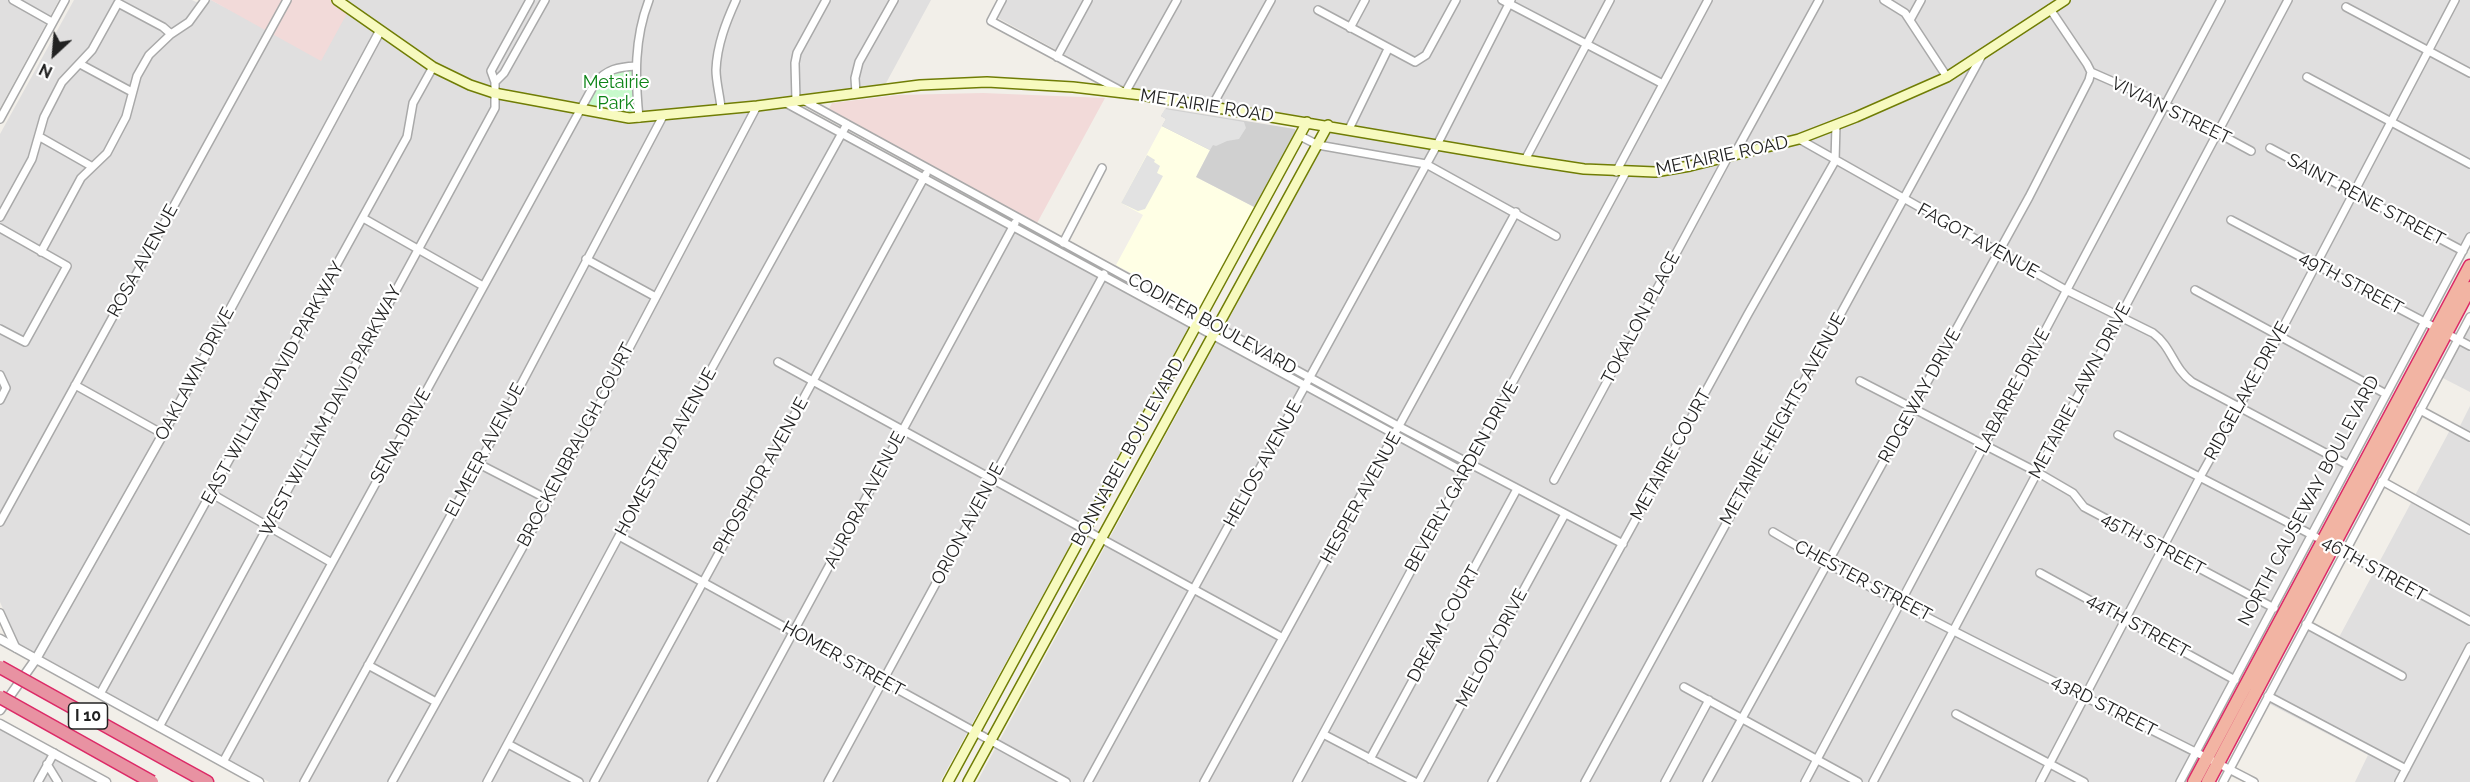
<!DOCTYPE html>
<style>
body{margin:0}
#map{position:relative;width:2470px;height:782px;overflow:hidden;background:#f2efe9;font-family:Raleway,sans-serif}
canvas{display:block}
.north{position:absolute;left:24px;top:24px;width:60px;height:60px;-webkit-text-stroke:4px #fff;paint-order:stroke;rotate:206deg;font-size:16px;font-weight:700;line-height:24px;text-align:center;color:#222}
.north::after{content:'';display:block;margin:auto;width:21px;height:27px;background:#222;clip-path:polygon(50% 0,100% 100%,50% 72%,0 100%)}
</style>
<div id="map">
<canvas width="2470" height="782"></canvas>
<div class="north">N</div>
</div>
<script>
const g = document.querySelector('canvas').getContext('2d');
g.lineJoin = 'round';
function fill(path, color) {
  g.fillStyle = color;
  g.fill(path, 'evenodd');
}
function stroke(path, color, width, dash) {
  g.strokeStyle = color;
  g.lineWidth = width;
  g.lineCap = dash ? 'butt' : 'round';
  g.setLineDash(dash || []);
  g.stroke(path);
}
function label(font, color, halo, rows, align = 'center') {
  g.font = font + ' Raleway,sans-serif';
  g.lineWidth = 4.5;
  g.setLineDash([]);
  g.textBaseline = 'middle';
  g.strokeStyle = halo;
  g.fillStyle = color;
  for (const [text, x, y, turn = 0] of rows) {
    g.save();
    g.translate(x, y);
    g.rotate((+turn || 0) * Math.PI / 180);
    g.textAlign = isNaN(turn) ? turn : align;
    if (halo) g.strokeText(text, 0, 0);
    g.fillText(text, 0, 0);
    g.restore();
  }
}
const residential = new Path2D(`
 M 0,0 L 59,0 L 0,108 Z
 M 74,0 L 192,0 L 196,2 L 211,0 L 265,28 L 343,0 L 931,0 L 885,85 L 771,98 L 1190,328 L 940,782 L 269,782 L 19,645 L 0,602 L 0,134 Z
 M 996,0 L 2470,0 L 2470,234 L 2181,782 L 977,782 L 1336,122 L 1124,87 L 998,18 L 1005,5 Z
 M 2470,316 L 2470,392 L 2435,374 Z
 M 2470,406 L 2470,782 L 2355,782 L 2368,755 L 2262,700 L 2302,624 L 2337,641 L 2450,430 L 2460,426 Z
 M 0,728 L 98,782 L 0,782 Z`);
const commercial = new Path2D(`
 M 211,0 L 343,0 L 351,6 L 321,61 Z
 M 983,93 L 1105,98 L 1036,225 L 831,113 L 829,109 L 832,103 L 898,95 Z`);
const education = new Path2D(`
 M 1162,126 L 1210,150 L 1196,177 L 1256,208 L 1201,311 L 1116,265 L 1143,215 L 1121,203 Z`);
const religious = new Path2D(`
 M 1166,108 L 1295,129 L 1297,134 L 1256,208 L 1196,177 L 1210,150 L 1162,126 L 1166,119 L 1161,116 Z`);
const park = new Path2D(`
 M 636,66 L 639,118 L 581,110 C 598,81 599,68 636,66 Z`);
const parking = new Path2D(`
 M 1165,109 L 1244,122 L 1246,128 L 1239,139 L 1227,141 L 1216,146 L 1213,145 L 1210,150 L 1162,126 L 1166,119 L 1161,116 Z
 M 1147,155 L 1155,160 L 1154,162 L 1160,166 L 1157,173 L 1163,176 L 1145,209 L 1138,211 L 1121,203 Z`);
const minor = new Path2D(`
 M 13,0 L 52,22
 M 1002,0 L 991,21 L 1125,93 L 1177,0
 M 1502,0 L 1661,83
 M 1884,0 L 1905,13 L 1947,77
 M 2346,7 L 2470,73
 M 1318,10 L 1415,62 L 1426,55 L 1456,0
 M 1910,20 L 1921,0
 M 1350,28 L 1365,0
 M 1057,57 L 1088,0
 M 80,64 L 132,92
 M 2091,72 L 2164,104 L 2251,151
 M 2307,77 L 2470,164
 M 495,82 L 504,73 L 545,0
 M 856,93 L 855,78 L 859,62 L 894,0
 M 803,100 L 1400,427 L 1623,544
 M 796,101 L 795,63 L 797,53 L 826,0
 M 784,102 L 1464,472
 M 1212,106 L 1271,0
 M 721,108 C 720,96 716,82 716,70 C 717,45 726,22 736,0
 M 639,118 C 635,77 634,39 649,0
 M 0,119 L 65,0
 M 1349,129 L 1388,49
 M 1300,136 L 1318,145 L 1426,164 L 1556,236
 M 40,137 L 91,166
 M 1799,139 L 2066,290 L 2153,333 C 2172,347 2173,368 2192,382 L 2348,465
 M 2270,148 L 2463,251
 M 1734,155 L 1819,0
 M 1525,160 L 1610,0
 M 1616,172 L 1708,0
 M 0,217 L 32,159 L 44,117 L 62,82 L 92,50 L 118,3 L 163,27 L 171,34
 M 363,218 L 483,286
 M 2231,220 L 2470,346
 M 0,228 L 67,266 L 25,342 L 0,329
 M 1063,243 L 1102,168
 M 41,252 L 81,178 L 107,153 L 126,117 L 137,76 L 149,55 L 171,34 L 189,22 L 205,0
 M 586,259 L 654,296
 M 2195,290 L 2386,394
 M 778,362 L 1283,638
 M 0,375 L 6,388 L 0,400
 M 1860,381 L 2037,472 L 2073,493 L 2084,507 L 2274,608
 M 75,385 L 163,434
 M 2420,410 L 2470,437
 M 2118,435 L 2316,537
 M 479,464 L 549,500
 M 1554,480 L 1728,157
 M 2382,481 L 2470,530
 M 212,494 L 332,563
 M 0,522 L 287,0
 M 1773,532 C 1928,624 2094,699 2254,782
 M 619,536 L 1066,782
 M 2331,545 L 2470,621
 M 2040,573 L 2235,680
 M 0,613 L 16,648
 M 2306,624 L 2402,676
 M 368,665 L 436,702
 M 1684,687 L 1858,782
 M 100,694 L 407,137 L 413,103 L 433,67
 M 2268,696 L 2406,769
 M 1956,714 L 2084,782
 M 159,727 L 495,108 L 495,82 L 491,71 L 530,0
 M 1323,734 L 1415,782
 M 508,744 L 579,782
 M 1370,759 L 1517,489
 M 223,762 L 595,83 C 607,69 618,67 636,66
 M 47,764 L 58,782
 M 38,782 L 54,753
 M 304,782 L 479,464 L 663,116
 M 392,782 L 549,500 L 757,106
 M 487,782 L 619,536 L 847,124
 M 594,782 L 926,174
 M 712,782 L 1015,223
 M 828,782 L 1104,274
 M 1088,782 L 1437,145 L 1511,0
 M 1204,782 L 1516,212
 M 1297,782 L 1626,172
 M 1419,782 L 1565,514
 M 1492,782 L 1748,314 L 1835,161 L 1836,125
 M 1585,782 L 1981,57
 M 1665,782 L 1709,700
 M 1707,782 L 2029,197 L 2089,80 L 2091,72 L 2087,64 L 2050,9
 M 1805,782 L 2221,0
 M 1873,782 L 2288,0
 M 2040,782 L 2200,477 L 2279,335 L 2455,0
 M 2180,782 L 2470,237
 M 2223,782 L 2470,317
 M 2399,782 L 2470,647`);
const tertiary = new Path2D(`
 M 0,639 L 259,782
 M 0,710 L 36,659 L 163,434 L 380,31
 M 0,724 L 106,782`);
const secondary = new Path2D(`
 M 337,0 L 433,67 L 470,85 L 494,93 L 629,118 L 757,106 L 920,85 L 987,82 L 1073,87 L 1141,95 L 1525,160 L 1584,169 L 1655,172 L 1690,166 L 1799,139 L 1856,117 L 1947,77 L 2065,0
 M 948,782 L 1307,122
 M 968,782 L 1328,125`);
const trunk = new Path2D(`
 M 2194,782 L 2470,266
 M 2208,782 L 2470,288`);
const motorway = new Path2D(`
 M 176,765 L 207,782`);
const motorwayBridge = new Path2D(`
 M 0,667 L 176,765
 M 0,697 L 152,782`);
const shields = [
 [88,716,39]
];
const shieldNames = [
 ["I 10",88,716]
];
const parkNames = [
 ["Metairie",616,83],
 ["Park",616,104]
];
const streetNames = [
 ["METAIRIE ROAD",1207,106,9],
 ["VIVIAN STREET",2171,111,26],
 ["METAIRIE ROAD",1722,156,-12],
 ["SAINT RENE STREET",2366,200,28],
 ["FAGOT AVENUE",1978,241,29],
 ["ROSA AVENUE",143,261,-61],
 ["49TH STREET",2351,283,28],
 ["TOKALON PLACE",1641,318,-62],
 ["CODIFER BOULEVARD",1212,324,29],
 ["OAKLAWN DRIVE",195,374,-62],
 ["EAST WILLIAM DAVID PARKWAY",273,383,-61],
 ["LABARRE DRIVE",2013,391,-62],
 ["METAIRIE LAWN DRIVE",2080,391,-62],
 ["RIDGELAKE DRIVE",2247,391,-61],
 ["RIDGEWAY DRIVE",1920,396,-61],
 ["WEST WILLIAM DAVID PARKWAY",331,411,-62],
 ["METAIRIE HEIGHTS AVENUE",1783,419,-61],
 ["SENA DRIVE",401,436,-61],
 ["BROCKENBRAUGH COURT",576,445,-62],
 ["ELMEER AVENUE",485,450,-62],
 ["HOMESTEAD AVENUE",666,452,-61],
 ["BONNABEL BOULEVARD",1128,452,-61],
 ["METAIRIE COURT",1671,455,-61],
 ["HELIOS AVENUE",1263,464,-61],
 ["PHOSPHOR AVENUE",761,476,-61],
 ["BEVERLY GARDEN DRIVE",1462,477,-61],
 ["HESPER AVENUE",1361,498,-61],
 ["AURORA AVENUE",865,500,-62],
 ["NORTH CAUSEWAY BOULEVARD",2309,501,-62],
 ["ORION AVENUE",968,524,-62],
 ["45TH STREET",2153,544,28],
 ["46TH STREET",2374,569,29],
 ["CHESTER STREET",1863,581,28],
 ["DREAM COURT",1444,624,-61],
 ["44TH STREET",2138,626,29],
 ["MELODY DRIVE",1492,648,-62],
 ["HOMER STREET",843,659,29],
 ["43RD STREET",2104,706,27]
];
fill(residential, '#e0dfdf');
fill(commercial, '#f2dad9');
fill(education, '#ffffe5');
fill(religious, '#d0d0d0');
fill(park, '#c8facc');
fill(parking, '#e2e2e2');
stroke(minor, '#a9a9a9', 10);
stroke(tertiary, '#a9a9a9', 11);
stroke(secondary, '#707d05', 12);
stroke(trunk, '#dc2a67', 15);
stroke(motorway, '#dc2a67', 15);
stroke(minor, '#fff', 7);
stroke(tertiary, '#fff', 8);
stroke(secondary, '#f7fabf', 9);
stroke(trunk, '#f2b4a3', 12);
stroke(motorway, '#e892a2', 12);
stroke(motorwayBridge, '#dc2a67', 15, []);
stroke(motorwayBridge, '#e892a2', 12);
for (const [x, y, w] of shields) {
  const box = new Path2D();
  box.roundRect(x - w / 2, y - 13, w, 26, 4.5);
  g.fillStyle = '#fff';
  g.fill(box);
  stroke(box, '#222', 1.5);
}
label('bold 16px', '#222', null, shieldNames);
label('18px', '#0c8416', '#fff', parkNames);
label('18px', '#222', '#fff', streetNames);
</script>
